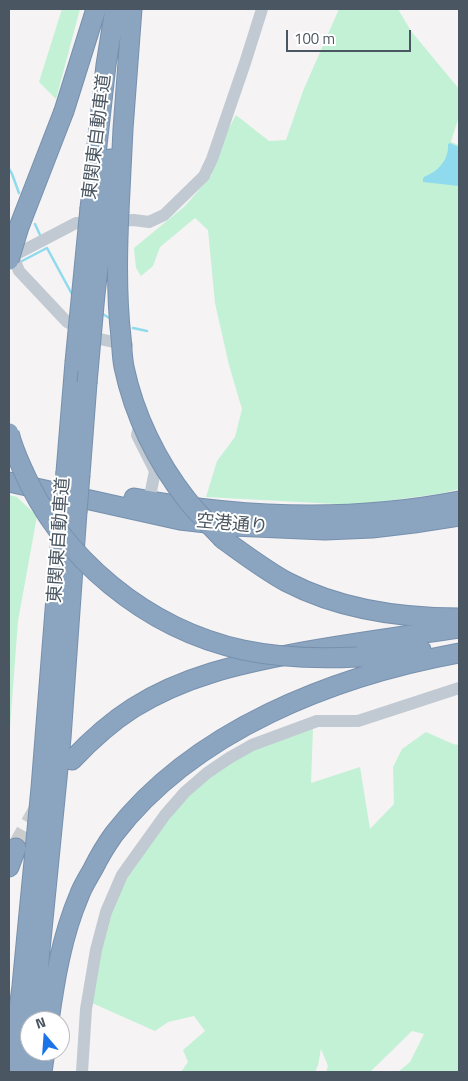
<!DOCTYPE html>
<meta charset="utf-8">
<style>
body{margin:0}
#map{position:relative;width:468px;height:1081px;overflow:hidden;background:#f5f3f3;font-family:"Titillium Web",sans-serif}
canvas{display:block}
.frame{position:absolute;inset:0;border:10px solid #4a5661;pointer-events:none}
.north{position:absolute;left:20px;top:1011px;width:50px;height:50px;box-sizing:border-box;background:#fff;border:1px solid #b7bbc0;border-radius:50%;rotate:342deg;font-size:14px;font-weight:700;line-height:20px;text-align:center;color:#4a5661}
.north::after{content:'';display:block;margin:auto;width:18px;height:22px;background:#1a73e8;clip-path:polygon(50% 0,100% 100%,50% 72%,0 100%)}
.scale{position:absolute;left:286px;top:30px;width:125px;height:22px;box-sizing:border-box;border:2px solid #4a5661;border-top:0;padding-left:6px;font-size:15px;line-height:18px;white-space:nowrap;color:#4a5661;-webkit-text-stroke:4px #fff;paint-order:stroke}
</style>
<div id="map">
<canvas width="468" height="1081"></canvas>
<div class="frame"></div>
<div class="north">N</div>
<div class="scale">100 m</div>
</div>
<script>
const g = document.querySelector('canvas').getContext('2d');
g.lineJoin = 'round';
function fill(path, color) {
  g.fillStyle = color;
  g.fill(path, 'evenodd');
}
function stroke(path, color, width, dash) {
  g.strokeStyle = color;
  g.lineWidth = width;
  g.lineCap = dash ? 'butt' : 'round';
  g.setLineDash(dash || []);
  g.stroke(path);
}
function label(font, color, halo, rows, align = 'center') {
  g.font = font + ' "Titillium Web","Noto Sans JP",sans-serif';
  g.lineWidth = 4;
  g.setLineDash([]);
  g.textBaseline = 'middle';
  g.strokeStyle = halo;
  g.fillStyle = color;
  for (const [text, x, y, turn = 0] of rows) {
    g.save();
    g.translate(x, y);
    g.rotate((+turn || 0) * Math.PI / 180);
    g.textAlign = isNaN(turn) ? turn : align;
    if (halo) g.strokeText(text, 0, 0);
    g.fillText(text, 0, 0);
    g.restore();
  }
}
const green = new Path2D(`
 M 62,9 L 80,9 L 56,99 L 39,82 Z
 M 339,9 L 398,9 L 411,31 L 459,89 L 459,116 L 451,142 L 459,145 L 459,489 L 439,494 L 355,505 L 206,497 L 217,461 L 235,437 L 242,409 L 229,365 L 215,303 L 208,230 L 195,218 L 160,247 L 153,266 L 141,276 L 136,268 L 134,248 L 185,206 L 212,175 L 212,159 L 236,115 L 269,141 L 286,140 L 303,91 Z
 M 9,495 L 17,497 L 37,516 L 18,621 L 9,741 Z
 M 313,727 L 311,783 L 360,767 L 370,829 L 394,804 L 393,767 L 402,749 L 426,732 L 453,744 L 459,745 L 459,1072 L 398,1072 L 410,1062 L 424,1034 L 412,1031 L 370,1072 L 326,1072 L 328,1066 L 321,1049 L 318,1065 L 315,1072 L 181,1072 L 188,1062 L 183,1050 L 205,1031 L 194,1016 L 168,1022 L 155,1031 L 92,1003 L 100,947 L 116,897 L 135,862 L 188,795 L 242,753 Z`);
const water = new Path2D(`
 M 450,143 L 459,147 L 459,186 L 423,182 L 423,179 L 424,177 C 428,175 432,173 435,171 C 444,164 449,154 448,144 Z`);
const stream = new Path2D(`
 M 9,169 L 12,174 L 19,193
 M 35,224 L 40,235
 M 22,261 L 47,248 L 73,296
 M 101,313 L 111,319
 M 133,328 L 147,331`);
const highwayTunnel = new Path2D(`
 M 16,848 L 40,806`);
const minor = new Path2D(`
 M 13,256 L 19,271 L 67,322 L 100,339 L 127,345
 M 9,258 L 76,223 L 134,220 L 149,222 L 164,215 L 204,176 L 212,159 L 245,63 L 262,9
 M 141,419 L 137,435 L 155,471 L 149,501
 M 82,1072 L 86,1009 L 96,950 L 106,912 L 122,875 L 165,815 L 185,792 L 207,773 L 229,758 L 252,745 L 317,721 L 358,721 L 459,688`);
const highway = new Path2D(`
 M 64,111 L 96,9
 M 90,208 L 106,65 L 115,9
 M 105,210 L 110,159
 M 119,211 L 123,129 L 132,9
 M 66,472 L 75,362
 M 80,475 L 87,383
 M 9,482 L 180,520 L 233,526 L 325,530 L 372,528 L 414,523 L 459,516
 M 134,498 C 242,518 351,522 459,501
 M 223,539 C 244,554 265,570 287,582 C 339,609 401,618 459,618
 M 357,657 L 375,657 L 421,650
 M 72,760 C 90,741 111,722 133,708 C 184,676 239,664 297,653 C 351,643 405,636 459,628
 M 9,867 L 16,848
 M 33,1021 L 61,738 L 77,512
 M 49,1021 C 55,978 62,936 79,896 C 82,887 88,878 93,869 C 99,857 106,845 114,834 C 194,730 334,676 459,653
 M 11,1072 L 22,986 L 41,788 L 62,521
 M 27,1072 L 30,1047
 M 42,1072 L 45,1051`);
const highwayBridge = new Path2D(`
 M 119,211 C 117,253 116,295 121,337 C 122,347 122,357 124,367 C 134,415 157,462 187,500 C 198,514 211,526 223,539
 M 9,260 L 19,227 L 64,111
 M 75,362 L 90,208
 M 87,383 L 95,294 L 105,210
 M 9,433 C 12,445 17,457 22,468 C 61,559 147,629 243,650 C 281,658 319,659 357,657
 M 63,508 L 66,472
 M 77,512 L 80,475`);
const streetNames = [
 ["東関東自動車道",98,137,-83],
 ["空港通り",232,525,5],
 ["東関東自動車道",60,540,-86]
];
fill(green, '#c3f1d5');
fill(water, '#90daee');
stroke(stream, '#90daee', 2.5);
stroke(highwayTunnel, '#caccce', 19, [19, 9]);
stroke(highway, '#7690ad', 21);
stroke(minor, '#c1cad2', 12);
stroke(highway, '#8ba5c1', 19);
stroke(highwayBridge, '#7690ad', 21, []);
stroke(highwayBridge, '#8ba5c1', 19);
label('18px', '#4a5661', '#fff', streetNames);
</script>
